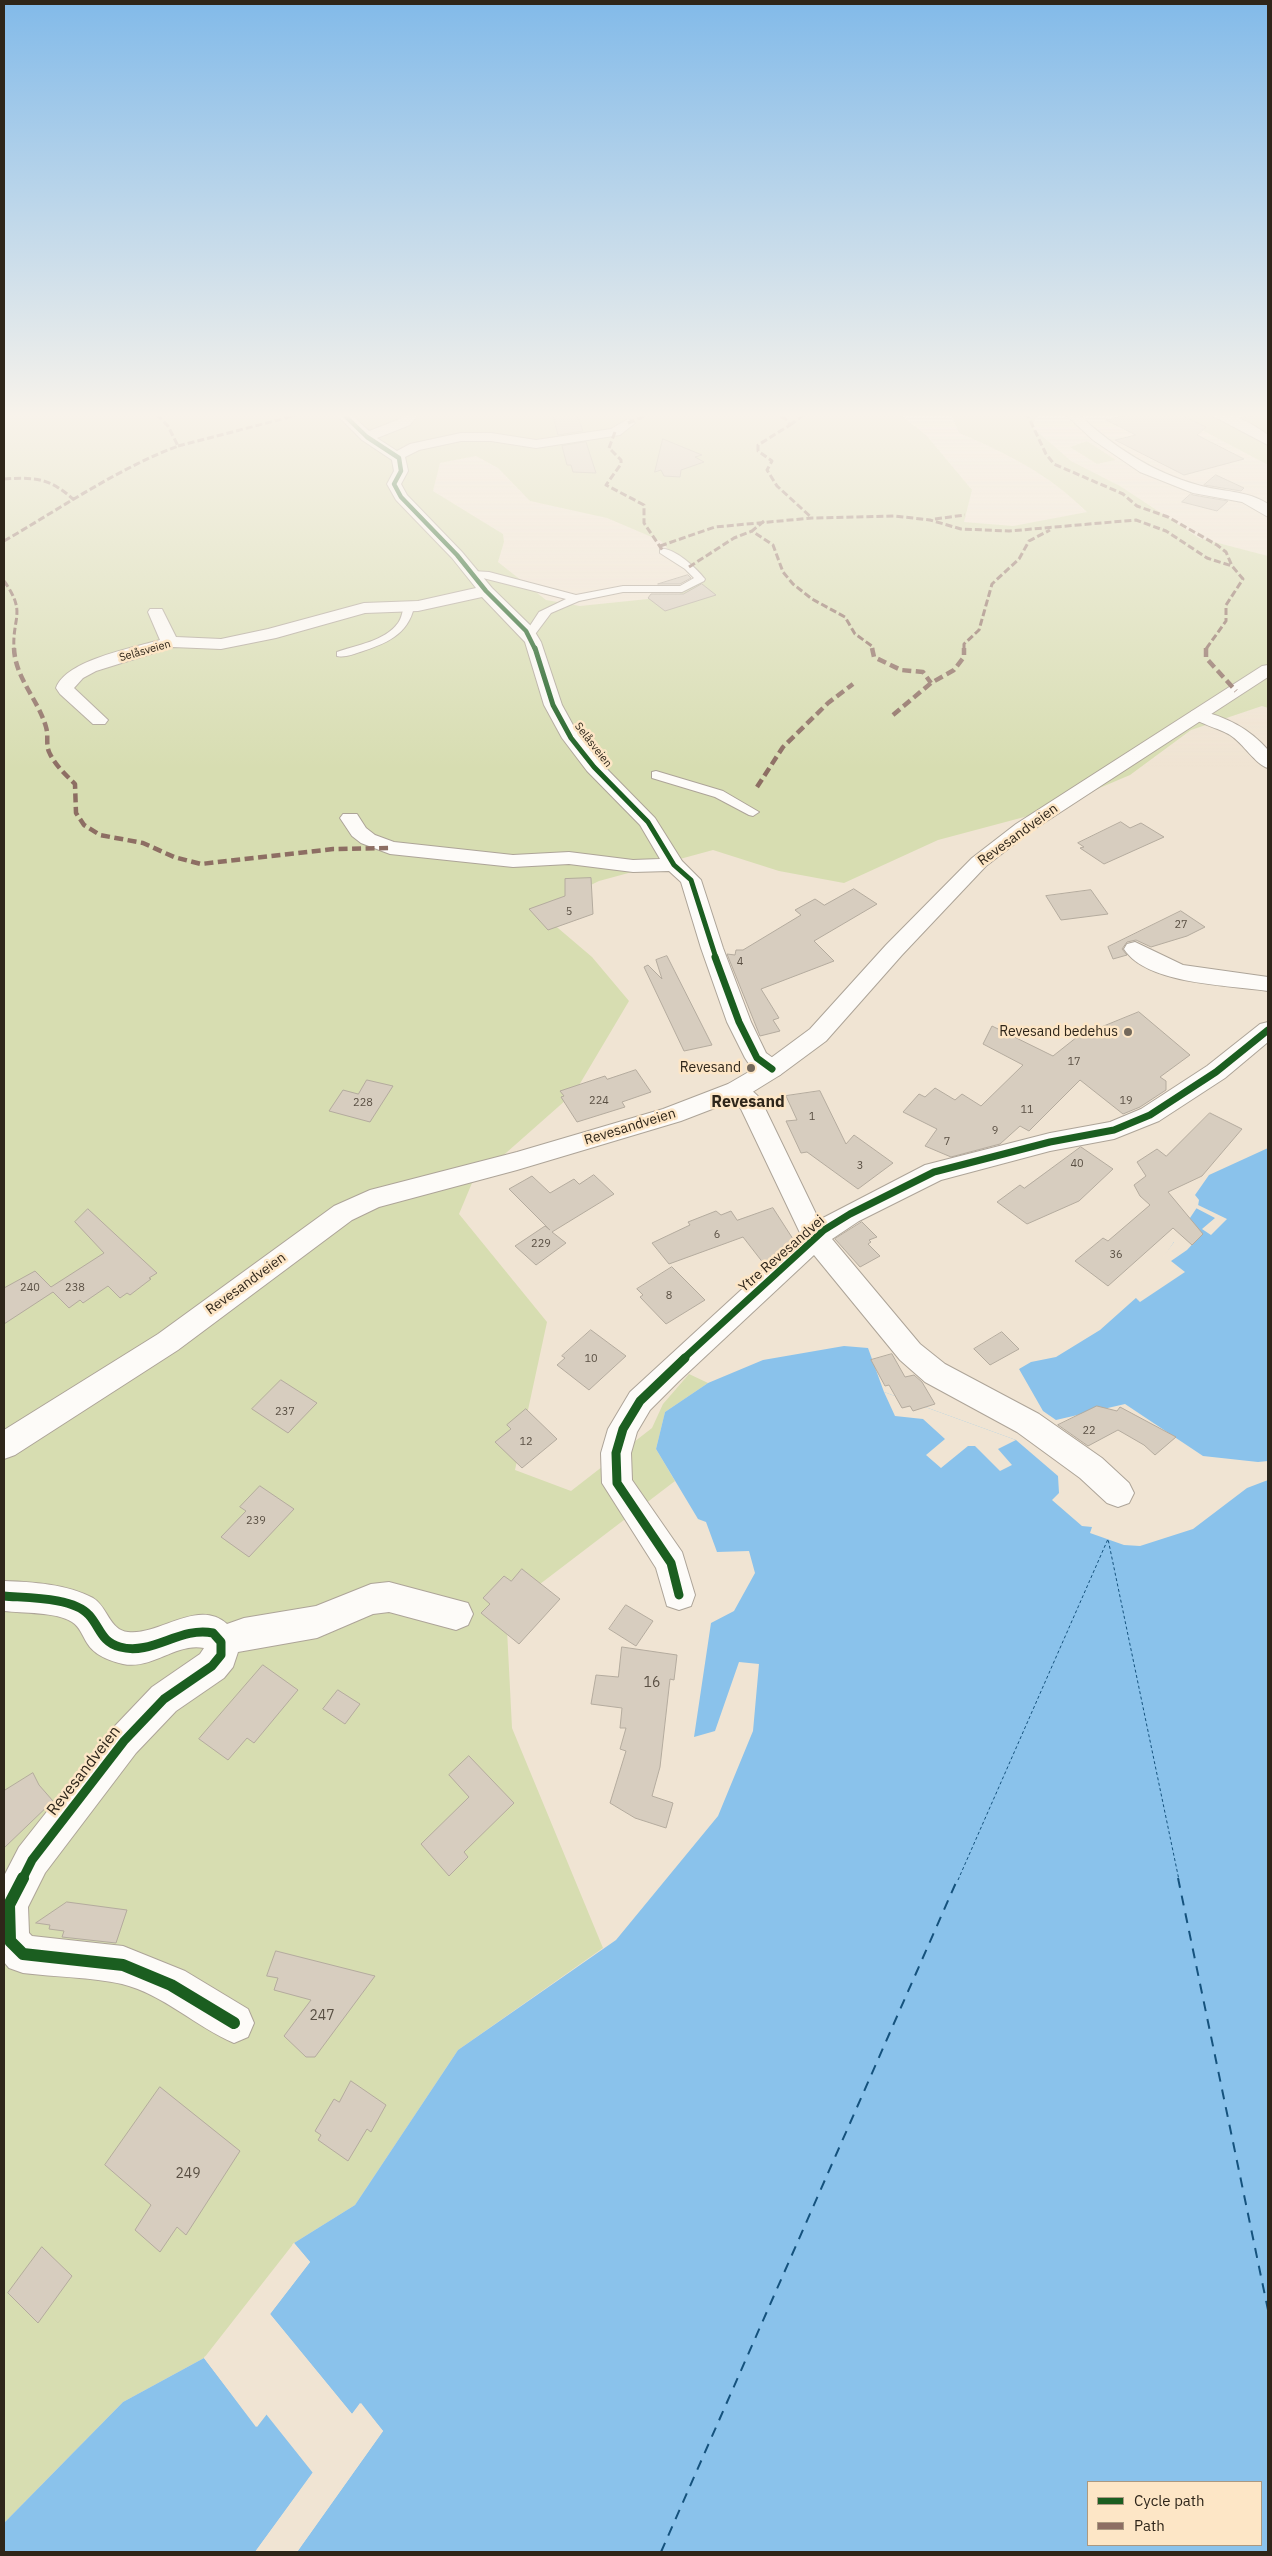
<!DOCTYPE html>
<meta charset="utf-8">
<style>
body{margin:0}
#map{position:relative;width:1272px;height:2556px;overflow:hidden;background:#f0e4d3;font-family:"IBM Plex Sans",sans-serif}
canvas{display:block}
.frame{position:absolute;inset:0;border:5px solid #2f261a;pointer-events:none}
.legend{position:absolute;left:1087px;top:2481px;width:175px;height:65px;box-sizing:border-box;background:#fde6c6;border:1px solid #ab9981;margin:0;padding:6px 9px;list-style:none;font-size:15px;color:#2f261a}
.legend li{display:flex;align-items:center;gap:10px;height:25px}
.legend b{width:25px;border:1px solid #ab9981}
</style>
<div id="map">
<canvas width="1272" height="2556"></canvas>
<div class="frame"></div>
<ul class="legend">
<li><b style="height:6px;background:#1b5e20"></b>Cycle path</li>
<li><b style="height:6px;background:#8d6e63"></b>Path</li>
</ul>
</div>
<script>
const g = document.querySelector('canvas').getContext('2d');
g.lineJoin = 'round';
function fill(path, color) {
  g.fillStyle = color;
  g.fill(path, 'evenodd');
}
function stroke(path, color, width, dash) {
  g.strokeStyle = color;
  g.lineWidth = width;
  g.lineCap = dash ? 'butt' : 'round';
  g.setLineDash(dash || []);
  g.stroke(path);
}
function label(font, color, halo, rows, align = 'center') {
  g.font = font + ' "IBM Plex Sans",sans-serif';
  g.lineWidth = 5;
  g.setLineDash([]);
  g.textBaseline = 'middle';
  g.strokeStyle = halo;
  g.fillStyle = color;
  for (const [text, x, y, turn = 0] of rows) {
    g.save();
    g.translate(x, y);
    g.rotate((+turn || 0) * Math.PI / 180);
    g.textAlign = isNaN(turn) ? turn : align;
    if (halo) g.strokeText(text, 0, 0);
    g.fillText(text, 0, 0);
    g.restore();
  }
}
const green = new Path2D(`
 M 4,412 L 897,412 L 927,436 L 972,490 L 964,522 L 1013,526 L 1087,512 C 1047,473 1010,455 959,433 L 950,412 L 1039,412 L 1032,427 L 1071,461 L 1120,486 L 1199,538 L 1268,556 L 1268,708 L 1262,706 L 1191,730 L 1130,775 L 1043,812 L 938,840 L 844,883 L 779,871 L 713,850 L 599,881 L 538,911 L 592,957 L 629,1001 L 575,1092 L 472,1183 L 459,1214 L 547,1322 L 515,1470 L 571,1491 L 652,1428 L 663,1404 L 689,1374 L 708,1383 L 665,1412 L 656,1449 L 675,1481 L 506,1610 L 512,1728 L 603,1948 L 458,2050 L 355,2205 L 294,2243 L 204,2358 L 123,2402 L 4,2523 ZM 476,456 L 498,468 L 530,501 L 607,518 L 661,541 L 695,580 L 677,596 L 580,606 L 546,600 L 498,562 L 504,542 L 503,534 L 433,491 L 440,463 Z
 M 1176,412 L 1268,412 L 1268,465 L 1183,420 Z
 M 1087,441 L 1116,460 L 1097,464 L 1070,447 Z`);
const water = new Path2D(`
 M 1268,1148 L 1268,1461 L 1258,1462 L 1203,1456 L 1125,1404 L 1056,1420 L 1043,1411 L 1019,1369 L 1031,1362 L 1056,1357 L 1100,1330 L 1137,1297 L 1198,1206 L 1199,1200 L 1195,1195 L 1209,1175 Z
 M 844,1346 L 868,1348 L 884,1392 L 1016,1440 L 1058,1476 L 1059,1493 L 1052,1500 L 1082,1526 L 1092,1527 L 1090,1533 L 1124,1545 L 1140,1546 L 1193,1529 L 1247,1488 L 1268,1480 L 1268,2552 L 297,2552 L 383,2431 L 361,2403 L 352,2414 L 270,2314 L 310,2262 L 294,2243 L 355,2205 L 458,2050 L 616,1940 L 718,1816 L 753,1731 L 759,1664 L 739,1662 L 715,1731 L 694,1737 L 711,1623 L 734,1611 L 755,1573 L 749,1551 L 717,1552 L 706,1522 L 698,1519 L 656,1449 L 665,1412 L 708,1383 L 763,1360 ZM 1088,2482 L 1261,2482 L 1261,2545 L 1088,2545 Z
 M 204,2358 L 256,2427 L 266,2414 L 313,2473 L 255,2552 L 4,2552 L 4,2523 L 123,2402 Z`);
const pier = new Path2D(`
 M 1196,1204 L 1227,1219 L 1211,1235 L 1202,1229 L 1215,1218 L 1194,1207 Z
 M 1182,1225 L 1200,1236 L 1187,1250 L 1171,1261 L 1185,1272 L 1140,1302 L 1135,1297 L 1132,1298 L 1174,1242 L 1172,1240 Z
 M 884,1392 L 1016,1440 L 998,1449 L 1012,1465 L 1000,1471 L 975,1446 L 968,1446 L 941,1468 L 926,1455 L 945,1439 L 923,1419 L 895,1416 Z
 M 294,2243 L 310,2262 L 270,2314 L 352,2414 L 360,2403 L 383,2431 L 297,2552 L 295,2551 L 380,2431 L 361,2407 L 354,2416 L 350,2416 L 267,2315 L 307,2262 L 292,2245 Z
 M 205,2356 L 257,2423 L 265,2412 L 268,2412 L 315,2472 L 258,2552 L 255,2552 L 313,2472 L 267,2414 L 257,2427 L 204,2358 Z`);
const ferryFar1 = new Path2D(`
 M 958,1880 L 1108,1539 L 1179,1880`);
const ferry = new Path2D(`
 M 1178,1878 L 1268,2310
 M 661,2552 L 958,1878`);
const building = new Path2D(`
 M 555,412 L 576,412 L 583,431 L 558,435 L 553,416 L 556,415 Z
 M 1142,412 L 1174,412 L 1206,427 L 1197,435 L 1244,459 L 1184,475 L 1115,440 L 1136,435 L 1106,420 Z
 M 663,439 L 702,455 L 695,457 L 704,462 L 681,470 L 680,477 L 664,476 L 661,470 L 655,472 Z
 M 586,442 L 596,473 L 573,472 L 571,465 L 567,465 L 562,446 Z
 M 1216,475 L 1244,488 L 1241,491 L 1204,485 Z
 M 1191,494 L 1193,495 L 1228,501 L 1217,511 L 1182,502 Z
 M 688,575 L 691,578 L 680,584 L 658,584 Z
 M 702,584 L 716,595 L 665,611 L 648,598 L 651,594 L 683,594 Z
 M 1121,822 L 1130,828 L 1141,823 L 1164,837 L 1104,864 L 1080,848 L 1084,847 L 1078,843 Z
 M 591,878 L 593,914 L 548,930 L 529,909 L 565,896 L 565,879 Z
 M 854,889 L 877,904 L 814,941 L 834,961 L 761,989 L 779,1018 L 773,1020 L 780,1031 L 760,1036 L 727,954 L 735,955 L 736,950 L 743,950 L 801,915 L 795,910 L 815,899 L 824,905 Z
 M 1091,890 L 1108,914 L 1061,920 L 1046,896 Z
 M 1181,911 L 1205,927 L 1187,936 L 1151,947 L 1136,940 L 1127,942 L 1122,949 L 1127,955 L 1113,959 L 1108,947 Z
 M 667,956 L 712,1045 L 684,1051 L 644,967 L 648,965 L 662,979 L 656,960 Z
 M 1139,1012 L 1190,1055 L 1160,1077 L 1166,1081 L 1166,1090 L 1140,1107 L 1123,1114 L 1080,1080 L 1029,1131 L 1020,1126 L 1000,1144 L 951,1157 L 925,1146 L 937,1129 L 903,1112 L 919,1094 L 925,1097 L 935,1088 L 955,1100 L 962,1094 L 981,1106 L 1023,1065 L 983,1044 L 992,1026 L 1053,1056 L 1077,1037 Z
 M 636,1070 L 651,1092 L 622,1102 L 625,1107 L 577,1122 L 561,1097 L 564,1096 L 560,1091 L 605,1076 L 607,1079 Z
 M 367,1080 L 393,1086 L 370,1122 L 329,1111 L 343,1090 L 358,1094 Z
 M 820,1091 L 846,1144 L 854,1135 L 893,1163 L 858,1189 L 807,1152 L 801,1153 L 786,1121 L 797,1120 L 786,1096 Z
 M 1210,1113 L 1242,1129 L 1202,1176 L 1168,1192 L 1203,1234 L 1192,1245 L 1173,1228 L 1108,1286 L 1075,1261 L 1103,1238 L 1108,1241 L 1150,1205 L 1140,1196 L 1134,1185 L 1146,1176 L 1137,1162 L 1157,1149 L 1166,1156 Z
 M 1081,1147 L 1113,1169 L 1079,1201 L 1027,1224 L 997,1202 L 1020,1185 L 1024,1188 Z
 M 594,1175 L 614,1194 L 552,1232 L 566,1243 L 536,1265 L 515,1246 L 545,1226 L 550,1230 L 509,1189 L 532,1176 L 550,1193 L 574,1179 L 579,1184 Z
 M 773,1208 L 793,1239 L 764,1264 L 743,1237 L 669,1264 L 652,1243 L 690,1225 L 688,1222 L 716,1211 L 721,1215 L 731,1211 L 737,1220 Z
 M 88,1209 L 157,1273 L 149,1278 L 151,1279 L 130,1295 L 127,1293 L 120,1298 L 108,1286 L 83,1303 L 80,1300 L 69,1308 L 53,1292 L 4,1324 L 4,1288 L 35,1271 L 51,1287 L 104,1253 L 75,1222 Z
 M 862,1222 L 877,1237 L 869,1240 L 871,1242 L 868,1244 L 880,1256 L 860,1267 L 835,1239 Z
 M 672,1267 L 705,1300 L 666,1324 L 640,1297 L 643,1295 L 637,1289 Z
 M 591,1330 L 626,1356 L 589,1390 L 557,1365 L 565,1358 L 562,1356 Z
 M 1002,1332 L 1019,1349 L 990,1365 L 974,1349 Z
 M 892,1354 L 905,1377 L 914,1375 L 922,1382 L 935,1404 L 913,1411 L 910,1406 L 902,1408 L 889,1385 L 885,1386 L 871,1360 Z
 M 281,1380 L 317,1403 L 288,1433 L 252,1409 Z
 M 1097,1406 L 1117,1411 L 1120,1407 L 1176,1437 L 1155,1455 L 1144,1445 L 1118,1430 L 1088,1446 L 1058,1425 Z
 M 526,1409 L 557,1439 L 522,1468 L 495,1442 L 511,1429 L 507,1425 Z
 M 260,1486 L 294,1509 L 249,1557 L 221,1537 L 246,1511 L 240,1507 Z
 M 522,1569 L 560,1599 L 519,1644 L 481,1613 L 490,1604 L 483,1598 L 504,1576 L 511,1581 Z
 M 626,1605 L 653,1621 L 636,1646 L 609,1629 Z
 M 622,1647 L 677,1655 L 674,1680 L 670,1679 L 660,1767 L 652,1796 L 673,1803 L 666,1828 L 635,1818 L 610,1803 L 626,1751 L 620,1749 L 626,1728 L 620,1728 L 622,1708 L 591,1704 L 596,1675 L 618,1677 Z
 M 263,1665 L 298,1690 L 254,1743 L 247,1738 L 228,1760 L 199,1739 Z
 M 338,1690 L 360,1704 L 345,1724 L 323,1709 Z
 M 469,1756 L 514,1803 L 464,1852 L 468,1857 L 449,1876 L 421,1844 L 469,1797 L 449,1775 Z
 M 33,1773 L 39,1785 L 53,1801 L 4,1848 L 4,1791 Z
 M 67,1902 L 127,1910 L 116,1943 L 62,1937 L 64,1931 L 49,1929 L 50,1925 L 36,1923 Z
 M 276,1951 L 375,1976 L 315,2057 L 306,2057 L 284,2036 L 311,2000 L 274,1990 L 278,1978 L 267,1976 Z
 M 351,2081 L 386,2105 L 371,2132 L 367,2129 L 348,2161 L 318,2140 L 321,2135 L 315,2131 L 334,2099 L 339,2102 Z
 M 160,2087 L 240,2151 L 186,2235 L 177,2227 L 160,2252 L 135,2230 L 151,2205 L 105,2165 Z
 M 42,2247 L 72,2276 L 38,2323 L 8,2293 Z`);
const service = new Path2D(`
 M 660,549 C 673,546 697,569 705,579 L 704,581 L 682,592 L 623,592 L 579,601 L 551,613 L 533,637 L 529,638 L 524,635 L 539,612 L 566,599 L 467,574 L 472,571 L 489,572 L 576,595 L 623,586 L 680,586 L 694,578 L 685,569 L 660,553 Z
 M 409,604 L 414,607 C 408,635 385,644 360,652 C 353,654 345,658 337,656 L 337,652 C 357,645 385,641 398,623 C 402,618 402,611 405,605 Z
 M 656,771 L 723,791 L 759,812 L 753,816 L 749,815 L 715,797 L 652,778 L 652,772 Z`);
const minor = new Path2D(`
 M 334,412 L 348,412 L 369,431 L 400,419 L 407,412 L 420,412 L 410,425 L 377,438 L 397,451 L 410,444 L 461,433 L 491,433 L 536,440 L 611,429 L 628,419 L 635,423 L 620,435 L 536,448 L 491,441 L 461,441 L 419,450 L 405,457 L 408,471 L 401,484 L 407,495 L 462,552 L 492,588 L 532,627 L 541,642 L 562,705 L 579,736 L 601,763 L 655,818 L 682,861 L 701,880 L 723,948 L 751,1022 L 766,1053 L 780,1063 L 784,1069 L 780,1075 L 772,1077 L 764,1075 L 749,1064 L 745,1058 L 727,1022 L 701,948 L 681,882 L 669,871 L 633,872 L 569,864 L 513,867 L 390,854 L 361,843 L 352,836 L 340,818 L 343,814 L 357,814 L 366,828 L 375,835 L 394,842 L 513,855 L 569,852 L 633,860 L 660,859 L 640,825 L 587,771 L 562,738 L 544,705 L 525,642 L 482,597 L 418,611 L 365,613 L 276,638 L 221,649 L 173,647 L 96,671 L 83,678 L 74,688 L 108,720 L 105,724 L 93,724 L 60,694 L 56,688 C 66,660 133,648 160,640 L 148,612 L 150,609 L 162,609 L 176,637 L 221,639 L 268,629 L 364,603 L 418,601 L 476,588 L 452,558 L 396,500 L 387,484 L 394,471 L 392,460 L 362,440 Z
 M 1063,412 L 1076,412 C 1111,445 1151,472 1198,485 C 1221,492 1247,490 1268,504 L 1268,517 L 1242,502 L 1193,493 L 1140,472 L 1093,440 Z
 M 1226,412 L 1257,412 L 1250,416 L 1221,419 L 1219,416 Z
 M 1198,710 C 1226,717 1249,728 1268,750 L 1268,768 C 1256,765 1243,743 1230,735 C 1221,729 1194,722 1189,715 L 1192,711 Z
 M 1135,942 L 1183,965 L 1268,977 L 1268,991 C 1230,985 1147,985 1124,949 L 1127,944 Z
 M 1268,1022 L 1268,1042 L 1225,1078 L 1159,1121 L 1114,1139 L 1050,1151 L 941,1180 L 859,1221 L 832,1239 L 920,1344 L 945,1364 L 1039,1414 L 1102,1458 L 1129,1483 L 1134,1493 L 1129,1503 L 1118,1507 L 1107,1503 L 1080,1478 L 1017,1432 L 925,1382 L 900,1360 L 814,1255 L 679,1381 L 650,1410 L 637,1432 L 631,1453 L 632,1480 L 682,1552 L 695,1595 L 691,1606 L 679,1610 L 667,1606 L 656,1568 L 602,1483 L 601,1453 L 608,1429 L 630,1392 L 801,1235 L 741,1109 L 725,1090 L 728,1084 C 744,1080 749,1088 760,1098 L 819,1220 L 925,1165 L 1050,1133 L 1110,1122 L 1141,1109 L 1207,1066 L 1260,1024 Z
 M 4,1581 C 33,1582 67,1584 93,1598 C 108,1607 109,1630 128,1632 C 159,1636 198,1598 227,1624 L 244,1618 L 316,1606 L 371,1584 L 389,1582 L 468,1603 L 473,1614 L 468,1625 L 456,1630 L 389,1612 L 373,1614 L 317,1638 L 238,1652 L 233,1667 L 224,1678 L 176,1711 L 136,1753 L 45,1873 L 28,1907 L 29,1933 L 32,1936 L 123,1946 L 185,1971 L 248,2009 L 254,2023 L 248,2037 L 234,2043 C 196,2027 163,1994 122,1984 C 91,1977 55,1977 23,1973 L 9,1968 L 4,1962 L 4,1876 L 19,1847 L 112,1729 L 152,1687 L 200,1654 L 204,1648 C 177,1642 152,1670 123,1664 C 110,1661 94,1655 87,1643 C 82,1635 80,1627 72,1622 C 57,1612 22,1613 4,1611 Z`);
const secondary = new Path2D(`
 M 1210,412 C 1232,412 1250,422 1268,435 L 1268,445 L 1211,415 Z
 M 1268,665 L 1268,677 L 1030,832 L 986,866 L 902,955 L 826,1041 L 780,1075 L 746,1096 L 681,1121 L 517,1170 L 379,1207 L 352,1220 L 178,1350 L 15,1455 L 4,1459 L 4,1430 L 158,1334 L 334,1206 L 370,1190 L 517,1152 L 663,1109 L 728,1084 L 764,1063 L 810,1029 L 886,945 L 972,858 L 1016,824 L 1262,666 Z`);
const quietFar1 = new Path2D(`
 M 772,412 L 787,420 L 790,425 L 758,445 L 758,451 L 772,461 L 767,470 L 777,486 L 812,518
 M 1030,412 L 1028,416 L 1046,454 L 1054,464 L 1123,494 L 1137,506 L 1168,517 L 1217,545 L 1226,552 L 1232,566 L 1243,579 L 1226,605 L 1226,621 L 1206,649
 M 628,423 L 655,412
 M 790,425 L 808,412
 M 615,432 L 609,448 L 621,460 L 621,464 L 606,485 L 644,505 L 644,523 L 663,551
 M 178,446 L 309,412
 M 4,479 C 36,477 50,478 74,500
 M 935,519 L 965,515
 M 764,521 L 752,531 L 773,545 L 783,572 L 793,584 L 812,599 L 845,617 L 855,634 L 872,646 L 873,649
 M 4,541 C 61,508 117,469 178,446 L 168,426 L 154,412
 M 660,546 L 715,527 L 812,518 L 895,516 L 930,520 L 961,529 L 1009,531 L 1136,520 L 1166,531 L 1207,558 L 1232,566
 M 689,567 L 734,538 L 752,531
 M 4,581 C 27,613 12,617 14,649
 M 964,649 L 964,644 L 979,630 L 992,584 L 1019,559 L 1029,541 L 1050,530`);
const quiet = new Path2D(`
 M 14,648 C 15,678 38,699 46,727 C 49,737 45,745 50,754 C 56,766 66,775 75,784 L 76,813 L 84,825 L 100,835 L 143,843 L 174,857 L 201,864 L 333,849 L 390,848
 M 872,648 L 874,657 L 901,670 L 923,672 L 931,683
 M 1206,648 L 1206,658 L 1236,691
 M 893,715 L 931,683 L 954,670 L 964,657 L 964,648
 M 757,787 L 783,747 L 828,703 L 853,684`);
const cyclewayFar4 = new Path2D(`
 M 341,412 L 367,437 L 399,458 L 401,471 L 394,484 L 401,497 L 457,555 L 486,591 L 526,631 L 535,649`);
const cyclewayFar3 = new Path2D(`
 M 535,648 L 553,705 L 571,738 L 594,767 L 648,822 L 674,865 L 691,880 L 716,958`);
const cyclewayFar2 = new Path2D(`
 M 715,957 L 739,1022 L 757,1058 L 772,1069
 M 683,1359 L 824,1230 L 850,1214 L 934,1172 L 1050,1142 L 1114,1130 L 1150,1115 L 1216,1072 L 1268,1030`);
const cyclewayFar1 = new Path2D(`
 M 679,1595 L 671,1563 L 617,1483 L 616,1453 L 623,1429 L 640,1401 L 685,1358
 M 4,1596 C 27,1598 73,1597 89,1615 C 100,1627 101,1642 120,1647 C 152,1656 180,1626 213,1633 L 221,1642 L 221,1655 L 212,1666 L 164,1699 L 124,1741 L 32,1860 L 22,1880`);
const cycleway = new Path2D(`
 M 23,1878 L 9,1905 L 10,1941 L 23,1954 L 123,1965 L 171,1985 L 234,2023`);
const markers = [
 [1128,1032,5,"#73685b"],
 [751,1068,5,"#73685b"]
];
const farStreetnames = [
 ["Selåsveien",145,651,-16],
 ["Selåsveien",593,745,52]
];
const numberNames = [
 ["5",569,912],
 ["27",1181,925],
 ["4",740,962],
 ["17",1074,1062],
 ["224",599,1101],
 ["19",1126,1101],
 ["228",363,1103],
 ["11",1027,1110],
 ["1",812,1117],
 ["9",995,1131],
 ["7",947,1142],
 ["40",1077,1164],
 ["3",860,1166],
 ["6",717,1235],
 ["229",541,1244],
 ["36",1116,1255],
 ["240",30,1288],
 ["238",75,1288],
 ["8",669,1296],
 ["10",591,1359],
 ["237",285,1412],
 ["22",1089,1431],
 ["12",526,1442],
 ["239",256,1521]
];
const streetNames = [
 ["Revesandveien",1018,835,-36],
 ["Revesandveien",630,1127,-17],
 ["Ytre Revesandvei",782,1254,-41],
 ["Revesandveien",246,1284,-36]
];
const poiNames = [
 ["Revesand bedehus",1118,1032],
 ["Revesand",741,1068]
];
const nearNumbernames = [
 ["16",652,1683],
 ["247",322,2016],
 ["249",188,2174]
];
const quarterNames = [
 ["Revesand",748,1102]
];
const nearStreetnames = [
 ["Revesandveien",84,1771,-52]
];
fill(green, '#d7ddb1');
fill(water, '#8ac2eb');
fill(pier, '#f0e4d3');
stroke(ferryFar1, '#15527d', 1, [3, 2.5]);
stroke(ferry, '#15527d', 2, [10, 8]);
fill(building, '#d7cdbf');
stroke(building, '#b4ab9e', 1);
stroke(service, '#ada498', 2);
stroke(minor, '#ada498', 2);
stroke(secondary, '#ada498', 2);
fill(service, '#fdfbf8');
fill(minor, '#fdfbf8');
fill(secondary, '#fdfbf8');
stroke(quietFar1, '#8d6e63', 3, [7, 3]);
stroke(quiet, '#8d6e63', 4.5, [9, 4.5]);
stroke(cyclewayFar4, '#1b5e20', 4.5);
stroke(cyclewayFar3, '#1b5e20', 5);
stroke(cyclewayFar2, '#1b5e20', 7);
stroke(cyclewayFar1, '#1b5e20', 9);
stroke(cycleway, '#1b5e20', 12);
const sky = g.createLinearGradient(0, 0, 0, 769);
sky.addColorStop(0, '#82bae9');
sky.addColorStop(0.54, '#f8f3eb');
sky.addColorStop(1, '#f8f3eb00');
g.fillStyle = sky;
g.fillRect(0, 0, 1272, 769);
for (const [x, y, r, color] of markers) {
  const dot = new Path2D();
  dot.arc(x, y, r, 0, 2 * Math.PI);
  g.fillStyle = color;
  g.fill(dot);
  stroke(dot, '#fde6c6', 2);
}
label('11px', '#2f261a', '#fde6c6', farStreetnames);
label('11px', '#5a5044', null, numberNames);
label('14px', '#2f261a', '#fde6c6', streetNames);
label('14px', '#2f261a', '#fde6c6', poiNames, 'right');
label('14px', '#5a5044', null, nearNumbernames);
label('bold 16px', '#2f261a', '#fde6c6', quarterNames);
label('16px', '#2f261a', '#fde6c6', nearStreetnames);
</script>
